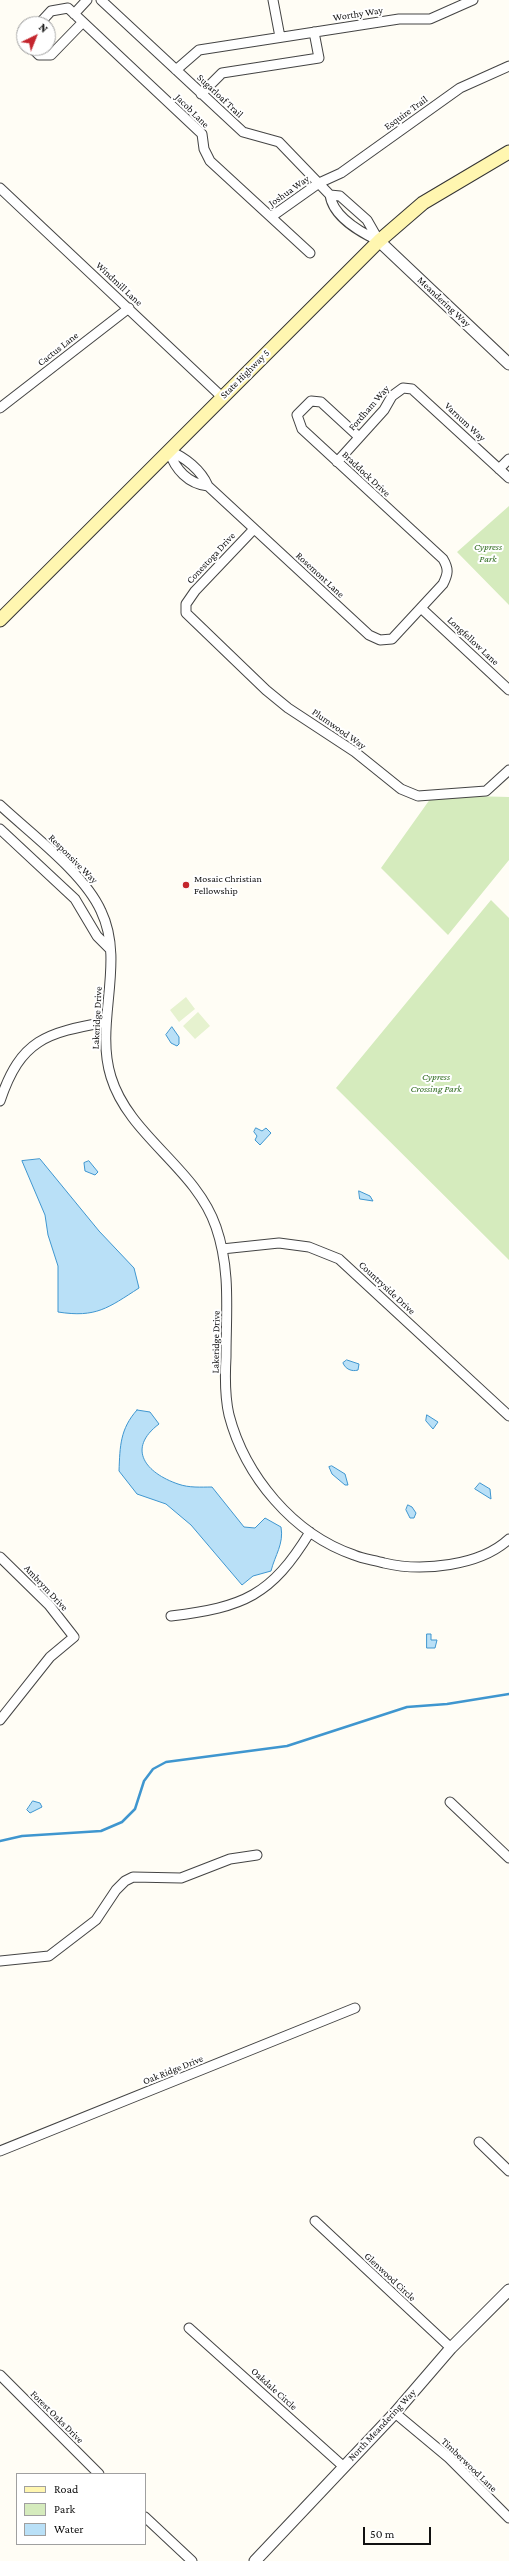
<!DOCTYPE html>
<style>
body{margin:0}
#map{position:relative;width:509px;height:2561px;overflow:hidden;background:#fffdf5;font-family:"Crimson Pro",serif}
canvas{display:block}
.legend{position:absolute;left:16px;top:2473px;width:130px;height:72px;box-sizing:border-box;background:#fff;border:1px solid #a0a0a0;margin:0;padding:5px 7px;list-style:none;font-size:12px;color:#111}
.legend li{display:flex;align-items:center;gap:8px;height:20px}
.legend b{width:20px;border:1px solid #a0a0a0}
.north{position:absolute;left:16px;top:16px;width:40px;height:40px;box-sizing:border-box;background:#fff;border:1px solid #a0a0a0;border-radius:50%;rotate:43deg;font-size:11px;font-weight:700;line-height:16px;text-align:center;color:#111}
.north::after{content:'';display:block;margin:auto;width:14px;height:18px;background:#c4262e;clip-path:polygon(50% 0,100% 100%,50% 72%,0 100%)}
.scale{position:absolute;left:363px;top:2527px;width:68px;height:18px;box-sizing:border-box;border:2px solid #111;border-top:0;padding-left:5px;font-size:12px;line-height:14px;white-space:nowrap;color:#111;-webkit-text-stroke:3px #fff;paint-order:stroke}
</style>
<div id="map">
<canvas width="509" height="2561"></canvas>
<ul class="legend">
<li><b style="height:5px;background:#fff6b0"></b>Road</li>
<li><b style="height:11px;background:#d5ebbd"></b>Park</li>
<li><b style="height:11px;background:#b9e0f7"></b>Water</li>
</ul>
<div class="north">N</div>
<div class="scale">50 m</div>
</div>
<script>
const g = document.querySelector('canvas').getContext('2d');
g.lineJoin = 'round';
function fill(path, color) {
  g.fillStyle = color;
  g.fill(path, 'evenodd');
}
function stroke(path, color, width, dash) {
  g.strokeStyle = color;
  g.lineWidth = width;
  g.lineCap = dash ? 'butt' : 'round';
  g.setLineDash(dash || []);
  g.stroke(path);
}
function label(font, color, halo, rows, align = 'center') {
  g.font = font + ' "Crimson Pro",serif';
  g.lineWidth = 4;
  g.setLineDash([]);
  g.textBaseline = 'middle';
  g.strokeStyle = halo;
  g.fillStyle = color;
  for (const [text, x, y, turn = 0] of rows) {
    g.save();
    g.translate(x, y);
    g.rotate((+turn || 0) * Math.PI / 180);
    g.textAlign = isNaN(turn) ? turn : align;
    if (halo) g.strokeText(text, 0, 0);
    g.fillText(text, 0, 0);
    g.restore();
  }
}
const green = new Path2D(`
 M 509,506 L 509,605 L 457,552 Z
 M 433,795 L 509,797 L 509,860 L 448,935 L 381,868 Z
 M 491,900 L 509,918 L 509,1260 L 336,1088 Z`);
const pitch = new Path2D(`
 M 186,997 L 195,1009 L 179,1022 L 170,1010 Z
 M 198,1012 L 210,1026 L 195,1039 L 183,1026 Z`);
const water = new Path2D(`
 M 172,1027 L 179,1037 L 179,1044 L 177,1046 L 171,1043 L 166,1035 Z
 M 256,1128 L 262,1131 L 266,1128 L 271,1133 L 260,1145 L 255,1140 L 257,1136 L 254,1132 Z
 M 40,1159 L 99,1231 L 134,1268 L 139,1288 C 108,1308 96,1318 58,1312 L 58,1266 L 48,1235 L 45,1215 L 22,1161 Z
 M 89,1161 L 98,1172 L 95,1175 L 85,1171 L 84,1163 Z
 M 359,1191 L 370,1196 L 373,1201 L 360,1199 Z
 M 347,1360 L 359,1364 L 358,1370 C 352,1372 345,1369 343,1363 Z
 M 137,1410 L 150,1412 L 159,1424 C 126,1449 146,1473 178,1484 C 189,1488 201,1487 212,1487 L 244,1527 L 255,1528 L 265,1518 L 281,1527 C 284,1544 275,1555 271,1571 L 253,1576 L 242,1585 L 191,1525 L 166,1504 L 137,1494 L 119,1471 C 120,1446 120,1429 137,1410 Z
 M 427,1415 L 438,1422 L 433,1429 L 426,1421 Z
 M 332,1466 L 345,1474 L 348,1485 L 345,1485 L 332,1474 L 329,1467 Z
 M 480,1483 L 490,1489 L 491,1499 L 475,1489 Z
 M 408,1505 L 412,1507 L 416,1513 L 414,1518 L 410,1518 L 406,1510 Z
 M 427,1634 L 431,1634 L 431,1640 L 437,1640 L 435,1648 L 427,1648 Z
 M 33,1801 L 40,1803 L 42,1807 L 30,1813 L 27,1810 Z`);
const stream = new Path2D(`
 M 0,1841 L 22,1836 L 101,1831 L 122,1822 L 135,1809 L 144,1781 L 153,1769 L 166,1762 L 287,1746 L 407,1707 L 447,1704 L 509,1694`);
const minor = new Path2D(`
 M 101,0 L 243,132 L 279,142 L 330,195 C 333,217 360,232 379,241
 M 273,0 L 280,37
 M 74,14 L 87,0
 M 39,24 L 51,11 L 68,8 L 202,134 L 204,149 L 210,161 L 310,253
 M 32,48 L 39,55 L 51,55 L 83,22
 M 176,70 L 199,50 L 399,19 L 430,19 L 473,0
 M 201,94 L 222,73 L 319,58 L 314,32
 M 0,188 L 222,397
 M 330,195 L 340,196 L 367,220 L 379,241
 M 271,217 L 319,183 L 341,173 L 460,88 L 509,66
 M 0,408 L 129,308
 M 169,451 C 185,457 201,470 208,486 L 369,635 L 380,640 L 392,639 L 443,584 C 448,574 449,569 443,559 L 302,429 L 297,415 L 311,401 L 321,402 L 359,437
 M 169,451 C 175,469 188,484 208,486
 M 337,462 L 384,410 L 392,396 L 403,388 L 412,389 L 509,478
 M 499,469 L 509,459
 M 254,529 L 195,591 L 186,604 L 186,613 L 266,690 L 288,708 L 355,752 L 401,789 L 418,796 L 486,791 L 509,770
 M 421,608 L 509,690
 M 0,805 C 31,834 84,873 101,911 C 126,963 94,1023 111,1077 C 129,1136 196,1168 216,1227 C 231,1270 226,1313 226,1357 C 225,1375 225,1398 229,1415 C 245,1476 293,1534 354,1555 C 363,1559 374,1560 384,1563 C 422,1572 480,1566 509,1539
 M 0,829 L 75,899 L 97,936 L 109,948
 M 0,1101 C 21,1039 46,1033 106,1022
 M 222,1249 L 279,1243 L 309,1247 L 339,1259 L 509,1416
 M 0,1557 L 49,1605 L 74,1637 L 50,1657 L 0,1720
 M 171,1616 C 244,1607 271,1596 310,1532
 M 450,1802 L 509,1858
 M 0,1961 L 49,1956 L 96,1920 L 116,1890 L 125,1881 L 133,1877 L 181,1878 L 230,1859 L 257,1855
 M 479,2142 L 509,2171
 M 0,2151 L 355,2008
 M 315,2221 L 451,2348
 M 189,2328 L 344,2467
 M 0,2375 L 99,2474
 M 395,2413 L 449,2458 L 509,2518
 M 145,2517 L 192,2561`);
const tertiary = new Path2D(`
 M 379,241 L 509,364
 M 255,2561 L 395,2413 L 451,2348 L 509,2290`);
const secondary = new Path2D(`
 M 0,620 L 379,241 L 423,203 L 509,152`);
const markers = [
 [186,885,4,"#c4262e"]
];
const streetNames = [
 ["Worthy Way",358,14,-9],
 ["Sugarloaf Trail",220,96,43],
 ["Jacob Lane",192,111,45],
 ["Esquire Trail",406,113,-36],
 ["Joshua Way",289,191,-35],
 ["Windmill Lane",119,284,43],
 ["Meandering Way",444,302,43],
 ["Cactus Lane",58,349,-38],
 ["State Highway 5",245,374,-45],
 ["Fordham Way",369,408,-49],
 ["Varnum Way",465,422,43],
 ["Braddock Drive",366,474,43],
 ["Conestoga Drive",211,558,-47],
 ["Rosemont Lane",320,575,43],
 ["Longfellow Lane",473,641,43],
 ["Plumwood Way",339,729,35],
 ["Responsive Way",73,859,45],
 ["Lakeridge Drive",97,1018,-87],
 ["Countryside Drive",387,1288,43],
 ["Lakeridge Drive",216,1342,-89],
 ["Ambrym Drive",46,1588,47],
 ["Oak Ridge Drive",173,2070,-22],
 ["Glenwood Circle",390,2277,43],
 ["Oakdale Circle",274,2389,42],
 ["Forest Oaks Drive",57,2417,45],
 ["North Meandering Way",382,2425,-47],
 ["Timberwood Lane",469,2465,44]
];
const parkNames = [
 ["Cypress",488,547],
 ["Park",488,559],
 ["Cypress",436,1077],
 ["Crossing Park",436,1089]
];
const poiNames = [
 ["Mosaic Christian",194,879],
 ["Fellowship",194,891]
];
fill(green, '#d5ebbd');
fill(pitch, '#e6f2cf');
fill(water, '#b9e0f7');
stroke(water, '#3f96cf', 1);
stroke(stream, '#3f96cf', 2.5);
stroke(minor, '#444', 11);
stroke(tertiary, '#444', 13);
stroke(secondary, '#333', 15);
stroke(minor, '#fff', 9);
stroke(tertiary, '#fff', 11);
stroke(secondary, '#fff6b0', 13);
for (const [x, y, r, color] of markers) {
  const dot = new Path2D();
  dot.arc(x, y, r, 0, 2 * Math.PI);
  g.fillStyle = color;
  g.fill(dot);
  stroke(dot, '#fff', 1.5);
}
label('10px', '#111', '#fff', streetNames);
label('italic 10px', '#2f6b1f', '#fff', parkNames);
label('10px', '#111', '#fff', poiNames, 'left');
</script>
